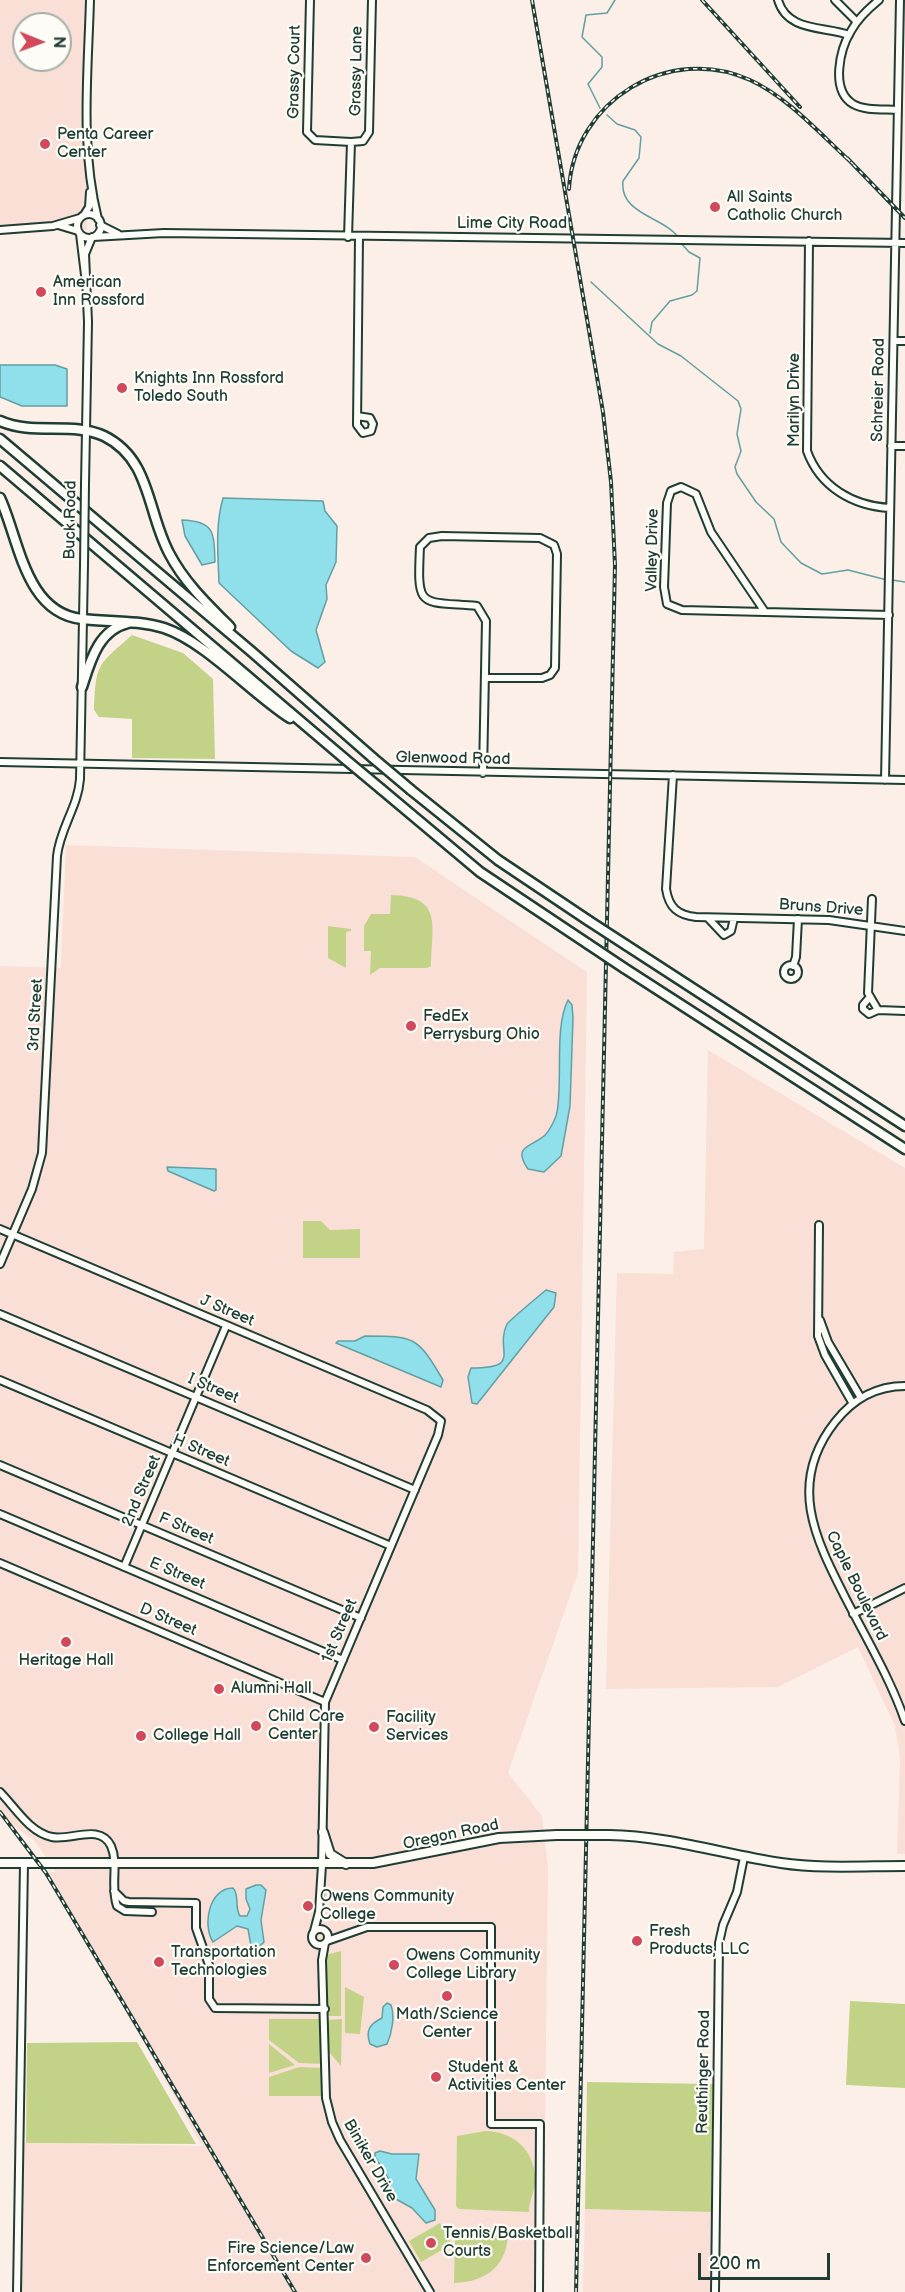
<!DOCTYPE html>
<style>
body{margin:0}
#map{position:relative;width:905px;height:2292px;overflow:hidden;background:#fbefe8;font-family:"Balsamiq Sans",sans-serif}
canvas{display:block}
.north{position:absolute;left:12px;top:12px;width:60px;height:60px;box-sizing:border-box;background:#fdfcf7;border:2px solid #a4b0a9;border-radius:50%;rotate:91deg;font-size:16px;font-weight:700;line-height:24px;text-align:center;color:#1f3d34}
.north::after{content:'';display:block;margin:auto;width:21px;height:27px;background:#d1495b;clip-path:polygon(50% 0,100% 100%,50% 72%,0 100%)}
.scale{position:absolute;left:698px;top:2253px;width:132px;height:27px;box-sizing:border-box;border:3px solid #1f3d34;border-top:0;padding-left:8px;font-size:18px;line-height:21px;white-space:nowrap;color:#1f3d34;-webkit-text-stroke:4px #fdfcf7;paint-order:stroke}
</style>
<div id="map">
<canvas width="905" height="2292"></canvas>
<div class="north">N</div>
<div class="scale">200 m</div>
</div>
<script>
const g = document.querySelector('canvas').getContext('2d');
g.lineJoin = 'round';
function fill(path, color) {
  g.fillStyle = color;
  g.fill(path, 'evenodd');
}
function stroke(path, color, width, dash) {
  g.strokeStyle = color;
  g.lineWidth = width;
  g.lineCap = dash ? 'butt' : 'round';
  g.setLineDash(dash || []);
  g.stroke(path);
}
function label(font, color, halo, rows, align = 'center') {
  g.font = font + ' "Balsamiq Sans",sans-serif';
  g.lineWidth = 4.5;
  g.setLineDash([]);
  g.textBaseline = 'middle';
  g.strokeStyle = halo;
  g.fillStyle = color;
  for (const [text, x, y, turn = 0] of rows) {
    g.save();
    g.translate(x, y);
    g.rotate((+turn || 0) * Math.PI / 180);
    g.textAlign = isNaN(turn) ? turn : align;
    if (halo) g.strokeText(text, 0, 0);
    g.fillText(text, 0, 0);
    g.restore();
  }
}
const built = new Path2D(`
 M 0,0 L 95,0 L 87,230 L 0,228 ZM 24,24 L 60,24 L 60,60 L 24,60 Z
 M 66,845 L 415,857 L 587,972 L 578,1573 L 508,1773 L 542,1816 L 548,1870 L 543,2292 L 17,2292 L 19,2143 L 202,2146 L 49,1872 L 56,1872 L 34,1840 L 0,1816 L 0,966 L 61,968 Z
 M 708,1050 L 905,1168 L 905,1854 L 897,1854 L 900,1758 L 895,1726 L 858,1647 L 778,1687 L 606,1689 L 617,1273 L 673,1274 L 674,1252 L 704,1249 Z
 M 585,2209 L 711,2212 L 710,2292 L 583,2292 Z`);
const green = new Path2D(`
 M 132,635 L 183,653 L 213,679 L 215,759 L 132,758 L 132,719 L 99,717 L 94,710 C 96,663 97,666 132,635 Z
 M 391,895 C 443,896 432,925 431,966 L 427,968 L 380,968 L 370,975 L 371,951 L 364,951 L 364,926 L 371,914 L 390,914 Z
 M 328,926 L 351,929 L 351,931 L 346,932 L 346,968 L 328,958 Z
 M 303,1221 L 321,1221 L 330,1230 L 360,1229 L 360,1258 L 303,1258 Z
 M 341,1951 L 341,2016 L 328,2016 L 326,1955 Z
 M 345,1987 L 364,1997 L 360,2034 L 345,2033 Z
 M 850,2001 L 905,2004 L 905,2088 L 846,2085 Z
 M 269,2019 L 323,2019 L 323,2064 L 299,2063 L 269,2040 Z
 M 342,2019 L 341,2066 L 329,2052 L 328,2020 Z
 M 137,2042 L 196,2144 L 26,2143 L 27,2043 Z
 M 269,2044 L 295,2065 L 269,2073 Z
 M 299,2067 L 323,2068 L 323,2096 L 269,2096 L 269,2077 Z
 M 587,2082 L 713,2084 L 711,2212 L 585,2209 Z
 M 485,2131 C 515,2131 537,2153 535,2183 C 534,2193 529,2201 529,2212 L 459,2209 L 456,2206 L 457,2136 Z
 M 440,2223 L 452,2244 L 421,2262 L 409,2241 Z
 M 466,2229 L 508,2229 C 509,2264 488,2282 454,2283 L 455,2239 Z`);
const water = new Path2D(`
 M 0,365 L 55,365 L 67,369 L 67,406 L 22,406 L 0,397 Z
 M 223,498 L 323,501 L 325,511 L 337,526 L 336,562 L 326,585 L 327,599 L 316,630 L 325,662 L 318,668 L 291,651 L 219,583 C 218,554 215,526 223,498 Z
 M 182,520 C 215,521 214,533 215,562 L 202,565 L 185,536 Z
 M 568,1000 L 572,1005 L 573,1018 L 570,1106 L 561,1156 L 544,1172 L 528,1169 C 512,1146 531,1147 544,1136 C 549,1132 556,1118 557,1112 C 563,1080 554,1027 568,1000 Z
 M 167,1167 L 216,1169 L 216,1190 L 214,1191 L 168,1171 Z
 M 546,1290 L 556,1293 L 554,1307 L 477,1404 L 472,1403 L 468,1377 L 471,1368 C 524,1368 494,1351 507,1324 C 509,1321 540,1295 546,1290 Z
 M 365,1336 C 415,1336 417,1336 443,1380 L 441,1387 L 336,1343 L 338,1341 L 355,1341 Z
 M 256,1885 L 261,1885 L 266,1890 L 261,1920 L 264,1942 L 259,1947 L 251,1946 L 248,1929 L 237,1926 L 213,1942 C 202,1925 209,1888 233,1888 C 240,1895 234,1907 240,1916 L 247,1916 L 250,1909 L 246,1899 L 246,1889 Z
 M 387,2003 L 391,2005 C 395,2016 392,2033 387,2044 L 377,2047 L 370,2044 C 365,2030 370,2024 382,2018 L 383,2007 Z
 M 380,2151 L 392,2154 L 419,2154 L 416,2179 L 435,2210 L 435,2220 L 426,2223 L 412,2208 L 394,2198 L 389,2200 L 387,2196 L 391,2194 L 388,2178 L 375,2157 L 375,2153 Z`);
const stream = new Path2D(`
 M 600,108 L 588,84 L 602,67 L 602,57 L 582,37 L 586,15 L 607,13 L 615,0
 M 607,115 L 617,124 L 635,130 L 641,137 L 639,158 L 623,181 C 619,214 664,217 678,237
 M 591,282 L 658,344 L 681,356 L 738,401 L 741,409 L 737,434 L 741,451 L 735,467 L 737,474 L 756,502 L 774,519 L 781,542 L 801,563 L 822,574 L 848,570 L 887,580
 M 650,333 L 652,322 L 670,301 L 692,295 L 697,291 L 700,258 L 689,252 L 680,242
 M 892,580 L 905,582`);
const minor = new Path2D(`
 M 90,0 C 88,73 80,148 98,219
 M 310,0 L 307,132 L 315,140 L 351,142
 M 778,0 C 787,32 824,26 849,35
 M 835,0 L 857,22
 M 879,0 C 868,9 858,18 851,31 C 840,49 830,90 853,104 C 865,111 884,109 898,110
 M77 226a12 12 0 1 1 24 0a12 12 0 1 1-24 0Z
 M 84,215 L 89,207 L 90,192
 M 58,225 L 78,231
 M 100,225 L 118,234
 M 0,230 L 53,226 L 80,218
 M 80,234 L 85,275
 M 93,237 L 164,233 L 905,243
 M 348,237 L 351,142 L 363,141 L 369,132 L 372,0
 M 809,241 L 807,451 C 820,487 853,506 890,508
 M 894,341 L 905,341
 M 357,416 L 370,418 L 373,424 L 371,431 L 363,433 L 357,425 L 359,237
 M 891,446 L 905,446
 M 85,484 L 88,322 L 85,254 L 92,237
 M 681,487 L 696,494 L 711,532 L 765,612 L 682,610 L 667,604 L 664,587 L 667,503 L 671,491 Z
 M 765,612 L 889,615
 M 0,762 L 905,780
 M 483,773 L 486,621 L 477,606 C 419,601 417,610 420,547 L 429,538 L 442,536 L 540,538 L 554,545 L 557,554 L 555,668 L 550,675 L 542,678 L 485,678
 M 673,775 L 666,889 C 669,908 678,915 696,917 L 829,920 L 905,931
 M 885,780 L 900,0
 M 872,899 L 868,993 L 878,1010
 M 708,918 L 724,935 L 731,931 L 734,918
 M784 972a7 7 0 1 1 14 0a7 7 0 1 1-14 0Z
 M 793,966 L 796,957 L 798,919
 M 869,998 L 863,1005 L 863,1009 L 869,1014 L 878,1010 L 905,1011
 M 819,1225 L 818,1336 L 825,1355 L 853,1404
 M 0,1229 L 427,1410 L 441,1421 L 438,1435 L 325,1702 L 322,1865 L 319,1912 L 314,1931
 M 0,1264 L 32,1189 L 42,1153 L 57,856 C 60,828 78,807 80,779 L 84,565
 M 0,1314 L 415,1490
 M 820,1320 L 828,1342 L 861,1398
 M 0,1380 L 391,1546
 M 905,1386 C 875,1386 853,1399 835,1422 C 787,1483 815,1538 845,1597 C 866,1638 890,1678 905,1721
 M 0,1465 L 361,1618
 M 0,1514 L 343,1660
 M 0,1563 L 325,1702
 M 124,1567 L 226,1326
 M 853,1614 L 905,1588
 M 0,1792 C 15,1807 29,1832 52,1837 C 71,1841 100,1823 111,1846 C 119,1864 110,1887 117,1906 L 125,1911 L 152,1912
 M 114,1891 L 124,1901 L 129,1902 L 196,1903 L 196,1928 L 209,1965 L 209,1999 L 215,2008 L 325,2009
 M312 1937a8 8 0 1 1 16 0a8 8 0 1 1-16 0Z
 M 327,1941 L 367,1927 L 491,1927 L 491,2124 L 540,2124 L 539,2292
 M 325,1943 L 322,1960 L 326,2098 L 332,2122 L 340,2140 L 430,2292
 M 17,2292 L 24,1863
 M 715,2292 L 719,1943 L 723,1925 L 737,1892 L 744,1857`);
const major = new Path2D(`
 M 323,1832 L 330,1854 L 346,1864
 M 609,1835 C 668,1836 723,1854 781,1863 C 821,1869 864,1866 905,1866
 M 0,1863 L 373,1863 L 499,1838 L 557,1835`);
const highway = new Path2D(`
 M 0,421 C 33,436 72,421 104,436 C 151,459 147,512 169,553 C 184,582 207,604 230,627
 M 0,439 L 252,652 L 373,758
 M 0,466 L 345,759
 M 0,498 C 19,539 25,613 82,619 C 109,622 138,620 164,628 C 206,642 251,693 290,718
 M 82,687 C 90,662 98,630 128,623
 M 381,789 L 480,872 L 588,944
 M 411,790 L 498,860 L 589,921
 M 626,945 L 905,1126
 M 624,968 L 905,1149`);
const rail = new Path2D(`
 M 532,0 L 603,412 L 611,482 L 615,565 L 576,2292
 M 702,0 L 800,107
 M 847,158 L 905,218
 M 569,189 C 574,101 669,43 750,80 C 789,98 821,135 853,164
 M 0,1812 L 46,1873 L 295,2292`);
const minorBridge = new Path2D(`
 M 84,565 L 85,484`);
const majorBridge = new Path2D(`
 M 557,1835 L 609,1835`);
const highwayBridge = new Path2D(`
 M 373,758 L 411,790
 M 345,759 L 381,789
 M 589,921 L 626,945
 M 588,944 L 624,968`);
const markers = [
 [45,144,6,"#d1495b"],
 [715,207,6,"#d1495b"],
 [41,292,6,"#d1495b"],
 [122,388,6,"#d1495b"],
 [411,1026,6,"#d1495b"],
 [66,1642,6,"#d1495b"],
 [219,1689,6,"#d1495b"],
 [256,1726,6,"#d1495b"],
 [374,1727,6,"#d1495b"],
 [141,1736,6,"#d1495b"],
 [308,1906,6,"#d1495b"],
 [637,1941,6,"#d1495b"],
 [159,1962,6,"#d1495b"],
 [394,1965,6,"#d1495b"],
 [447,1996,6,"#d1495b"],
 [436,2077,6,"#d1495b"],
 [431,2243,6,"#d1495b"],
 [366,2258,6,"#d1495b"]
];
const streetNames = [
 ["Grassy Lane",357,71,-89],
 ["Grassy Court",295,72,-89],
 ["Lime City Road",512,224],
 ["Schreier Road",879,390,-89],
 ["Marilyn Drive",795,400,-90],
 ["Buck Road",71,520,-89],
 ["Valley Drive",653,550,-89],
 ["Glenwood Road",453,759,1],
 ["Bruns Drive",821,908,4],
 ["3rd Street",36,1015,-87],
 ["J Street",227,1311,23],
 ["I Street",213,1389,23],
 ["H Street",201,1451,23],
 ["2nd Street",142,1491,-67],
 ["F Street",186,1529,23],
 ["E Street",177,1574,23],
 ["Caple Boulevard",856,1586,64],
 ["D Street",168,1620,23],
 ["1st Street",340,1631,-67],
 ["Oregon Road",451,1835,-12],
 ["Reuthinger Road",704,2072,-89],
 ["Biniker Drive",370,2161,60]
];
const poiNames = [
 ["Penta Career",57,135],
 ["Center",57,153],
 ["All Saints",727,198],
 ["Catholic Church",727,216],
 ["American",53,283],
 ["Inn Rossford",53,301],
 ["Knights Inn Rossford",134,379],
 ["Toledo South",134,397],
 ["FedEx",423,1017],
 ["Perrysburg Ohio",423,1035],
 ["Heritage Hall",66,1661,"center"],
 ["Alumni Hall",231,1689],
 ["Child Care",268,1717],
 ["Center",268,1735],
 ["Facility",386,1718],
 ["Services",386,1736],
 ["College Hall",153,1736],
 ["Owens Community",320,1897],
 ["College",320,1915],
 ["Fresh",649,1932],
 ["Products, LLC",649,1950],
 ["Transportation",171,1953],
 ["Technologies",171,1971],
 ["Owens Community",406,1956],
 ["College Library",406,1974],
 ["Math/Science",447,2015,"center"],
 ["Center",447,2033,"center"],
 ["Student &",448,2068],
 ["Activities Center",448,2086],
 ["Tennis/Basketball",443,2234],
 ["Courts",443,2252],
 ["Fire Science/Law",354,2249,"right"],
 ["Enforcement Center",354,2267,"right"]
];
fill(built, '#f9dfd6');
fill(green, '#c2d388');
fill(water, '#90e0ec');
stroke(water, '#639fa2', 1.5);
stroke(stream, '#639fa2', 1.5);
stroke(minor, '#1f3d34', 10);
stroke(major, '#1f3d34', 12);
stroke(highway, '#1f3d34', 13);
stroke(minor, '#fdfcf7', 6);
stroke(major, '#fdfcf7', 8);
stroke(highway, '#fdfcf7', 8);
stroke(rail, '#1f3d34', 4);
stroke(rail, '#fdfcf7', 1.5, [4.5]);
stroke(minorBridge, '#1f3d34', 10, []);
stroke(majorBridge, '#1f3d34', 12, []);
stroke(highwayBridge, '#1f3d34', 13, []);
stroke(minorBridge, '#fdfcf7', 6);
stroke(majorBridge, '#fdfcf7', 8);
stroke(highwayBridge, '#fdfcf7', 8);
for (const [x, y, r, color] of markers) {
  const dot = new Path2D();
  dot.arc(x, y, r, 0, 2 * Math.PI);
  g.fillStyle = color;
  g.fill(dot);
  stroke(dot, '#fdfcf7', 2);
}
label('16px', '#1f3d34', '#fdfcf7', streetNames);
label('16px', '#1f3d34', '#fdfcf7', poiNames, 'left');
</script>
